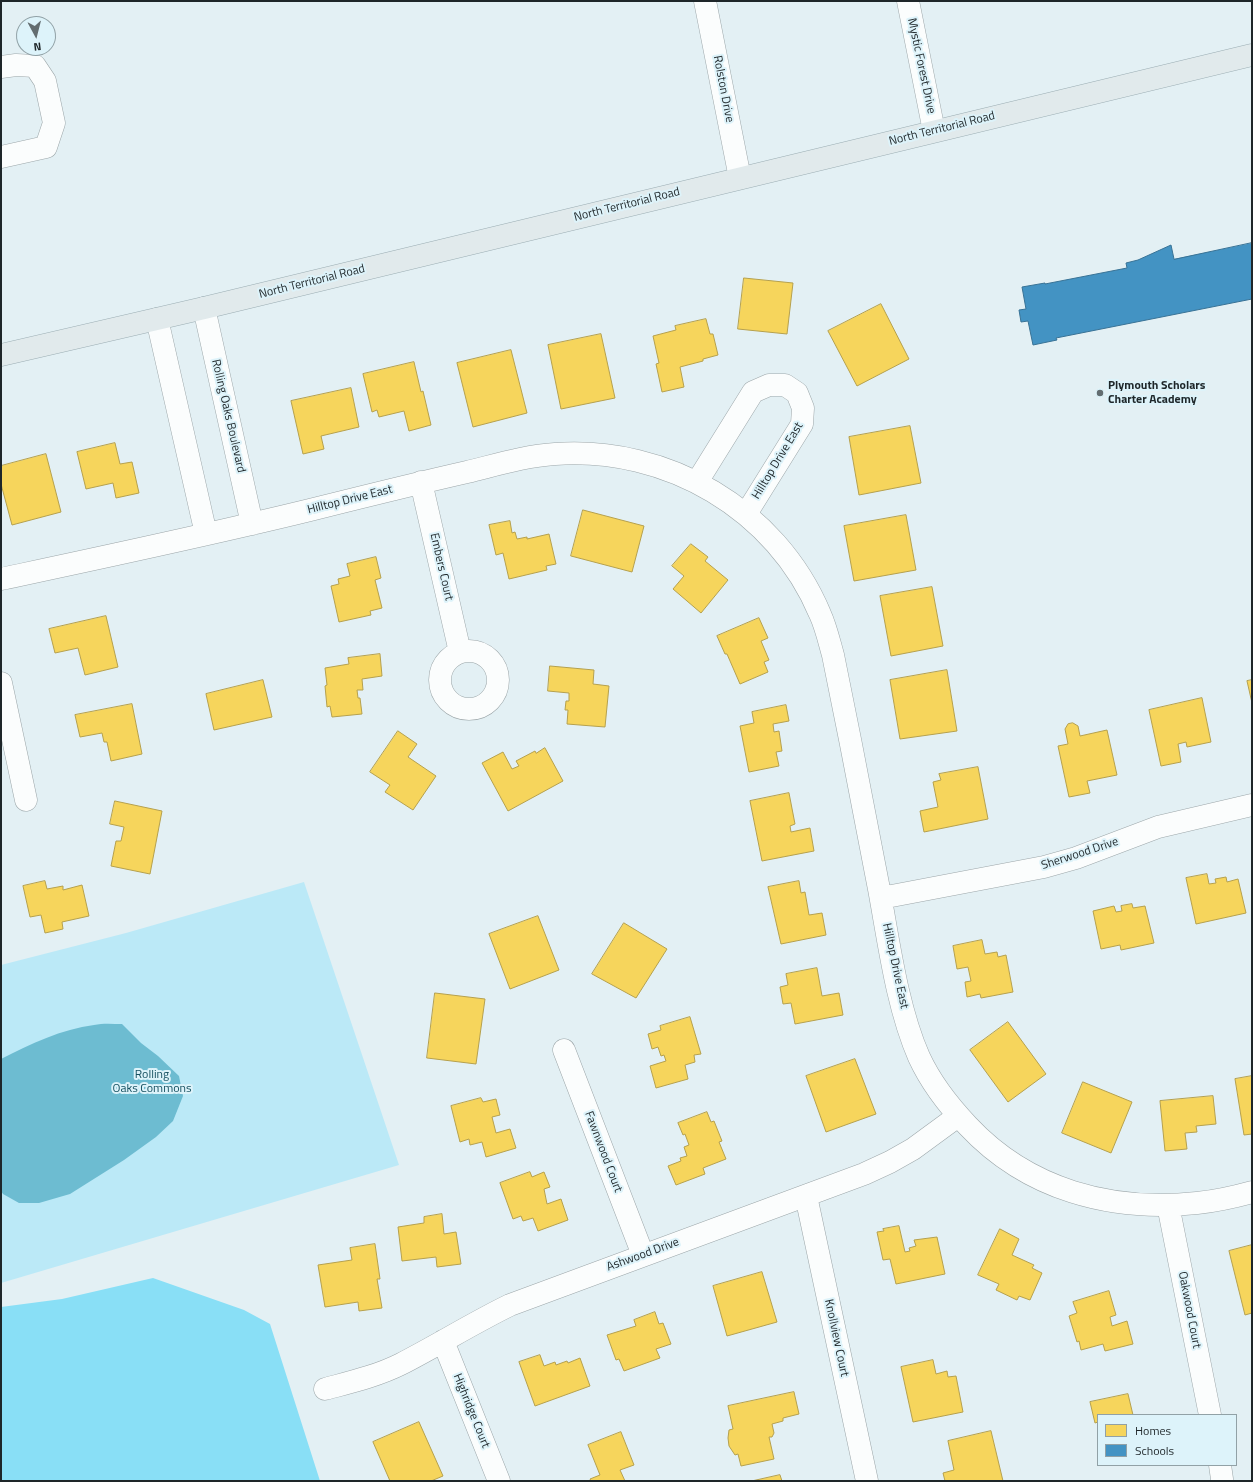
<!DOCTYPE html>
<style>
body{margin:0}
#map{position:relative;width:1253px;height:1482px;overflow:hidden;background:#e3f0f4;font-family:"Titillium Web",sans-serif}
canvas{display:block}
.frame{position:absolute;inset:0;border:2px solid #1e2629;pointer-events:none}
.legend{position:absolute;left:1097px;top:1414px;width:140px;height:52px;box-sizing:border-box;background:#ddf3fa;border:1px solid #91a1a6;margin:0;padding:5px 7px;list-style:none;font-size:12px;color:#1e2629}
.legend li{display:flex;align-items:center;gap:8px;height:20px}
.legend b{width:20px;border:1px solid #91a1a6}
.north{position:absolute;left:16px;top:16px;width:40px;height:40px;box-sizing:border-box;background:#ddf3fa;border:1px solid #91a1a6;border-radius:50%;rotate:173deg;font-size:11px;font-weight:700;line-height:16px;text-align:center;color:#1e2629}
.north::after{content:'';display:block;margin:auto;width:14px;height:18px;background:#636d70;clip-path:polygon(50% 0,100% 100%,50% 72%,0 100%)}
</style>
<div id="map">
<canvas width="1253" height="1482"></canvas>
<div class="frame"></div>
<ul class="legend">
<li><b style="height:11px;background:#f6d55c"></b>Homes</li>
<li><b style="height:11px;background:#4393c3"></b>Schools</li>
</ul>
<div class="north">N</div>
</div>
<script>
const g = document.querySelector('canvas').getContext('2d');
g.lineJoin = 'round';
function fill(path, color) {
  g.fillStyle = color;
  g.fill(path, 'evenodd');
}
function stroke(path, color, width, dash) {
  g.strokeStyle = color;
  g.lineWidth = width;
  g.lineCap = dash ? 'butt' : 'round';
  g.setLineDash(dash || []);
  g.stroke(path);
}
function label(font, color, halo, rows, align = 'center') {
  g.font = font + ' "Titillium Web",sans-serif';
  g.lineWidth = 4;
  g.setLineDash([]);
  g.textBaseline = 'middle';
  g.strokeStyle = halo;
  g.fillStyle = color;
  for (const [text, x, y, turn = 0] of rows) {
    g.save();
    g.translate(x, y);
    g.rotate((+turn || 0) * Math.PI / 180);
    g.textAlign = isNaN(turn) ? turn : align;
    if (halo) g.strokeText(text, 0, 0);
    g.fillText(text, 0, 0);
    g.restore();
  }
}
const green = new Path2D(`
 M 304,882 L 399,1165 L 1,1283 L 1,965 L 126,933 Z`);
const forest = new Path2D(`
 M 153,1278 L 244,1310 L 270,1324 L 320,1481 L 1,1481 L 1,1307 L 62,1299 Z`);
const water = new Path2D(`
 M 122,1024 L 141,1043 L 158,1056 L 179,1076 L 183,1096 L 173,1121 L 156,1137 L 124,1160 L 70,1194 L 39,1203 L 19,1203 L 3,1194 L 1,1191 L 1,1059 C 30,1044 62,1029 94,1025 C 103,1023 113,1024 122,1024 Z`);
const homes = new Path2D(`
 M 744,278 L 793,283 L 787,334 L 738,329 Z
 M 881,304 L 909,359 L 857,386 L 828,331 Z
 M 706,319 L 710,334 L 713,334 L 718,355 L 703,359 L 703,361 L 680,367 L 684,387 L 662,392 L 656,364 L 659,363 L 653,336 L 676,330 L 675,326 Z
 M 601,334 L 615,398 L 561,409 L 548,345 Z
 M 511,350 L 527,413 L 473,427 L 457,363 Z
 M 414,362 L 421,392 L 423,391 L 431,425 L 409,431 L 404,411 L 379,417 L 377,410 L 372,412 L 363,374 Z
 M 351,388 L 359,427 L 321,436 L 324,449 L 303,454 L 291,401 Z
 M 910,426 L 921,483 L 859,495 L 849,437 Z
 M 115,443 L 120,464 L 132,462 L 139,493 L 116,498 L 113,483 L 86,489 L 77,452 Z
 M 46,454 L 61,512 L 12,525 L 1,484 L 1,466 Z
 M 583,510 L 644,526 L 632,572 L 571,556 Z
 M 906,515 L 916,570 L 854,581 L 844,526 Z
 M 510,521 L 512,533 L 515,532 L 517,539 L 527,537 L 527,539 L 549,534 L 556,564 L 546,566 L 547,570 L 509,579 L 503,553 L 496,555 L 489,525 Z
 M 691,544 L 708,557 L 705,561 L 728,580 L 701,613 L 673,589 L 684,576 L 672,566 Z
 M 376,557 L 381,578 L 375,580 L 382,608 L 370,611 L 371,615 L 339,622 L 331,586 L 339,584 L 338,579 L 350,576 L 347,564 Z
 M 932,587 L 943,646 L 891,656 L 880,596 Z
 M 106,616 L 118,667 L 85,675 L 78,648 L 55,653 L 49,629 Z
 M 759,618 L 768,638 L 761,641 L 769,660 L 764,662 L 768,672 L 740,684 L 727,654 L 725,654 L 717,636 Z
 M 380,654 L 382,676 L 362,679 L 363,690 L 357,690 L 358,698 L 360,698 L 362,714 L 332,717 L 330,706 L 327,707 L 325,686 L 327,685 L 325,668 L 349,664 L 348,658 Z
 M 550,666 L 594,670 L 593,684 L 609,686 L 605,727 L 567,724 L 568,710 L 565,710 L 566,701 L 569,701 L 569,693 L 548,691 Z
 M 947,670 L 957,731 L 900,739 L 890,680 Z
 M 263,680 L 272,717 L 214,730 L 206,694 Z
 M 1252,680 L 1252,703 L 1247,681 Z
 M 1202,698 L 1211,742 L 1187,747 L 1186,742 L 1178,744 L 1181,762 L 1161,766 L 1149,710 Z
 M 132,704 L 142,754 L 111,761 L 107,742 L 104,742 L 102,733 L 80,737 L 75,715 Z
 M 786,705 L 789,721 L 773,724 L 774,732 L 779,731 L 782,751 L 776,752 L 779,766 L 749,772 L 740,726 L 754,723 L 752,712 Z
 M 1073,723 L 1078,726 L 1080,736 L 1107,730 L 1117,775 L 1087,781 L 1090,793 L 1069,797 L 1058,746 L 1068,744 L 1065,729 L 1068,724 Z
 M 398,731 L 417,744 L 408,757 L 436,776 L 413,810 L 385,792 L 390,785 L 370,772 Z
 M 545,748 L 563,781 L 508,811 L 482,763 L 503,752 L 512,769 L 519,766 L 516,761 L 535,751 L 536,753 Z
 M 978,767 L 988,819 L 924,832 L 920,811 L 938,807 L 933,782 L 941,780 L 939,774 Z
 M 789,793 L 795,824 L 790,826 L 791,832 L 810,828 L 814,851 L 762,861 L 750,801 Z
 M 115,801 L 162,811 L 150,874 L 111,866 L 116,841 L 121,841 L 124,827 L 110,824 Z
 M 1207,874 L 1209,884 L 1216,883 L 1215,879 L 1226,877 L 1227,882 L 1238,879 L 1246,913 L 1196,924 L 1186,878 Z
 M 45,881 L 47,889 L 63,886 L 63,890 L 82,885 L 89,916 L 62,922 L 63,929 L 45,933 L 41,915 L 30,917 L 23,886 Z
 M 799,881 L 801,893 L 805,892 L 809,915 L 822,913 L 826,935 L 781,944 L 768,887 Z
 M 1132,904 L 1133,908 L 1145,906 L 1154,943 L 1121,950 L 1120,945 L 1101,949 L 1093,911 L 1114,906 L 1116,912 L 1122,911 L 1121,906 Z
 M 538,916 L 559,970 L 510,989 L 489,934 Z
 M 624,923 L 667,949 L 636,998 L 592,974 Z
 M 982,940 L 985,954 L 997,952 L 998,957 L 1006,955 L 1013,992 L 981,998 L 980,994 L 967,997 L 965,982 L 971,981 L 968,967 L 957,969 L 953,946 Z
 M 817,968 L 822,996 L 839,993 L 843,1015 L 795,1024 L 791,1003 L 783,1004 L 780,987 L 788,985 L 786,974 Z
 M 435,993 L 485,999 L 476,1064 L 427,1058 Z
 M 690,1017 L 701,1054 L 694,1055 L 695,1062 L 685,1065 L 688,1079 L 656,1088 L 650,1066 L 666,1061 L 664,1055 L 661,1056 L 658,1047 L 652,1049 L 648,1034 L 661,1030 L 660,1026 Z
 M 1008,1022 L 1046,1074 L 1008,1102 L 970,1050 Z
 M 855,1059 L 876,1114 L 826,1132 L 806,1076 Z
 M 1252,1076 L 1252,1134 L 1244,1135 L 1235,1079 Z
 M 1083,1082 L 1132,1102 L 1111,1153 L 1062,1133 Z
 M 1213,1096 L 1216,1124 L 1196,1126 L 1197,1132 L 1185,1133 L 1187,1149 L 1165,1151 L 1160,1101 Z
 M 481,1098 L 483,1102 L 496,1099 L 500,1115 L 492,1117 L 496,1133 L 510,1129 L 516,1148 L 486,1157 L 482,1142 L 470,1145 L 469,1139 L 460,1142 L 451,1106 Z
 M 707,1112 L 711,1122 L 714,1121 L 722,1141 L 719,1142 L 726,1159 L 703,1168 L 705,1174 L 676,1185 L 668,1166 L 681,1161 L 680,1158 L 687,1156 L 684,1147 L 689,1145 L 685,1134 L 683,1135 L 678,1123 Z
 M 530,1172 L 532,1177 L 544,1172 L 550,1187 L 544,1189 L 547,1204 L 561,1199 L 568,1220 L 538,1231 L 533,1218 L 523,1221 L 521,1216 L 513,1219 L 500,1183 Z
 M 442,1214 L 444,1234 L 456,1232 L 461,1264 L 437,1267 L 436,1257 L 402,1261 L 398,1227 L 424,1223 L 424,1217 Z
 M 899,1226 L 905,1252 L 910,1251 L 909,1248 L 916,1246 L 914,1240 L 937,1237 L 945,1274 L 896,1284 L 890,1259 L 883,1260 L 877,1232 L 884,1231 L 883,1229 Z
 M 1000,1229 L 1019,1239 L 1012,1255 L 1034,1265 L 1032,1268 L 1042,1273 L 1030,1300 L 1019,1296 L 1017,1300 L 996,1290 L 999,1284 L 978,1275 Z
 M 375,1244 L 380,1279 L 377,1279 L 382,1308 L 359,1311 L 358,1302 L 325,1307 L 318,1265 L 352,1260 L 350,1248 Z
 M 1252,1245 L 1252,1313 L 1245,1315 L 1229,1251 Z
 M 762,1272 L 777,1322 L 727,1336 L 713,1286 Z
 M 1109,1291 L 1116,1315 L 1110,1317 L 1112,1326 L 1127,1321 L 1133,1344 L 1105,1351 L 1103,1344 L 1081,1350 L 1079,1341 L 1077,1342 L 1069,1316 L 1077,1313 L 1073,1302 Z
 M 655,1312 L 659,1324 L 663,1323 L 671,1344 L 656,1349 L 660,1358 L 624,1371 L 619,1359 L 616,1360 L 607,1335 L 636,1326 L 634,1320 Z
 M 540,1355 L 544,1366 L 555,1362 L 556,1365 L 567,1361 L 568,1363 L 580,1358 L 590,1386 L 535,1406 L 519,1362 Z
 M 933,1360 L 936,1374 L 947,1371 L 948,1377 L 956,1376 L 963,1412 L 913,1422 L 901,1367 Z
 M 794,1392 L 799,1414 L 783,1418 L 783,1421 L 772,1424 L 774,1433 L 772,1437 L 769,1437 L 774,1459 L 741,1466 L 738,1454 L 735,1455 L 729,1446 L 728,1438 L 729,1430 L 733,1429 L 728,1406 Z
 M 1128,1394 L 1133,1415 L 1098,1415 L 1098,1422 L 1095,1423 L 1090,1402 Z
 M 419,1422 L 443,1476 L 431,1481 L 390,1481 L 373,1442 Z
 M 991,1431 L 1003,1481 L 945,1481 L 943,1473 L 954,1470 L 948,1441 Z
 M 621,1432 L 634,1465 L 620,1470 L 625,1481 L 591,1481 L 590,1479 L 600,1475 L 588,1445 Z
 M 780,1475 L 782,1481 L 752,1481 Z`);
const schools = new Path2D(`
 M 1252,243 L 1252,299 L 1056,338 L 1057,340 L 1033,345 L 1028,321 L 1021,322 L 1019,310 L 1026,309 L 1022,287 L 1045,283 L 1045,284 L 1127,268 L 1126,263 L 1138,260 L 1171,245 L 1174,259 Z`);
const minor = new Path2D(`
 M 705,1 L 740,178
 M 908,1 L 934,131
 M 1,67 L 16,65 L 35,66 L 45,81 L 54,123 L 46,147 L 1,157
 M 204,308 L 252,524
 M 157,319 L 206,534
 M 421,482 L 460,652
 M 697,482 L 753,392 L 769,385 L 785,385 L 797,393 L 803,408 L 802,424 L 746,514
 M 1,579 C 104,557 208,535 310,510 C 362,497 414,484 467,472 C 496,465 525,456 555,454 C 667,446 776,509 820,614 C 826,627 829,641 833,655 C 849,733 864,810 879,889 C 889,943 897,1007 919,1057 C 931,1083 949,1106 968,1126 C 1028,1190 1111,1212 1197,1203 C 1215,1201 1234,1197 1252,1192
 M440 680a29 29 0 1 1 58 0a29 29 0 1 1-58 0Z
 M 1,683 L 26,800
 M 881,898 L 1044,867 L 1076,858 L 1158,827 L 1252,805
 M 564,1050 L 643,1255
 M 806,1196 L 867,1481
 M 1168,1205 L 1210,1415
 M 443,1341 L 499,1481
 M 325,1389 C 351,1382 377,1376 401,1364 C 438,1345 473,1323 510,1305 L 864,1174 L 890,1162 L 913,1149 L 958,1116
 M 1220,1465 L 1222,1479`);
const major = new Path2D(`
 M 1,355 L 204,308 L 1252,55`);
const markers = [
 [1100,393,4,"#636d70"]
];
const streetNames = [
 ["Mystic Forest Drive",921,66,78],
 ["Rolston Drive",723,89,79],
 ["North Territorial Road",942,129,-14],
 ["North Territorial Road",627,205,-14],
 ["North Territorial Road",312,282,-14],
 ["Rolling Oaks Boulevard",228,416,77],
 ["Hilltop Drive East",778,461,-59],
 ["Hilltop Drive East",350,500,-14],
 ["Embers Court",441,567,77],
 ["Sherwood Drive",1080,854,-18],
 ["Hilltop Drive East",895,966,78],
 ["Fawnwood Court",603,1152,69],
 ["Ashwood Drive",643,1255,-20],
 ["Oakwood Court",1189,1310,79],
 ["Knollview Court",836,1338,78],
 ["Highridge Court",471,1411,68]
];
const poiNames = [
 ["Plymouth Scholars",1108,386],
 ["Charter Academy",1108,400]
];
const parkNames = [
 ["Rolling",152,1075],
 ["Oaks Commons",152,1089]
];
fill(green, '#bbe9f7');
fill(forest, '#89dff6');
fill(water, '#6dbcd1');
fill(homes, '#f6d55c');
stroke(homes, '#b5a04d', 1);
fill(schools, '#4393c3');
stroke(schools, '#387295', 1);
stroke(minor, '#9ca6a9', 23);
stroke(major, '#9badb3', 23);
stroke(minor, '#fbfdfd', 22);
stroke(major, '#e1eaec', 22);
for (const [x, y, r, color] of markers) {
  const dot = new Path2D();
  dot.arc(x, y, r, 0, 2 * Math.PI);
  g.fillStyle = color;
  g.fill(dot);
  stroke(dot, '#ddf3fa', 1.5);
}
label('12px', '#1e2629', '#ddf3fa', streetNames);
label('bold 12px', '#1e2629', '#ddf3fa', poiNames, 'left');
label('12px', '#155060', '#ddf3fa', parkNames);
</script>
